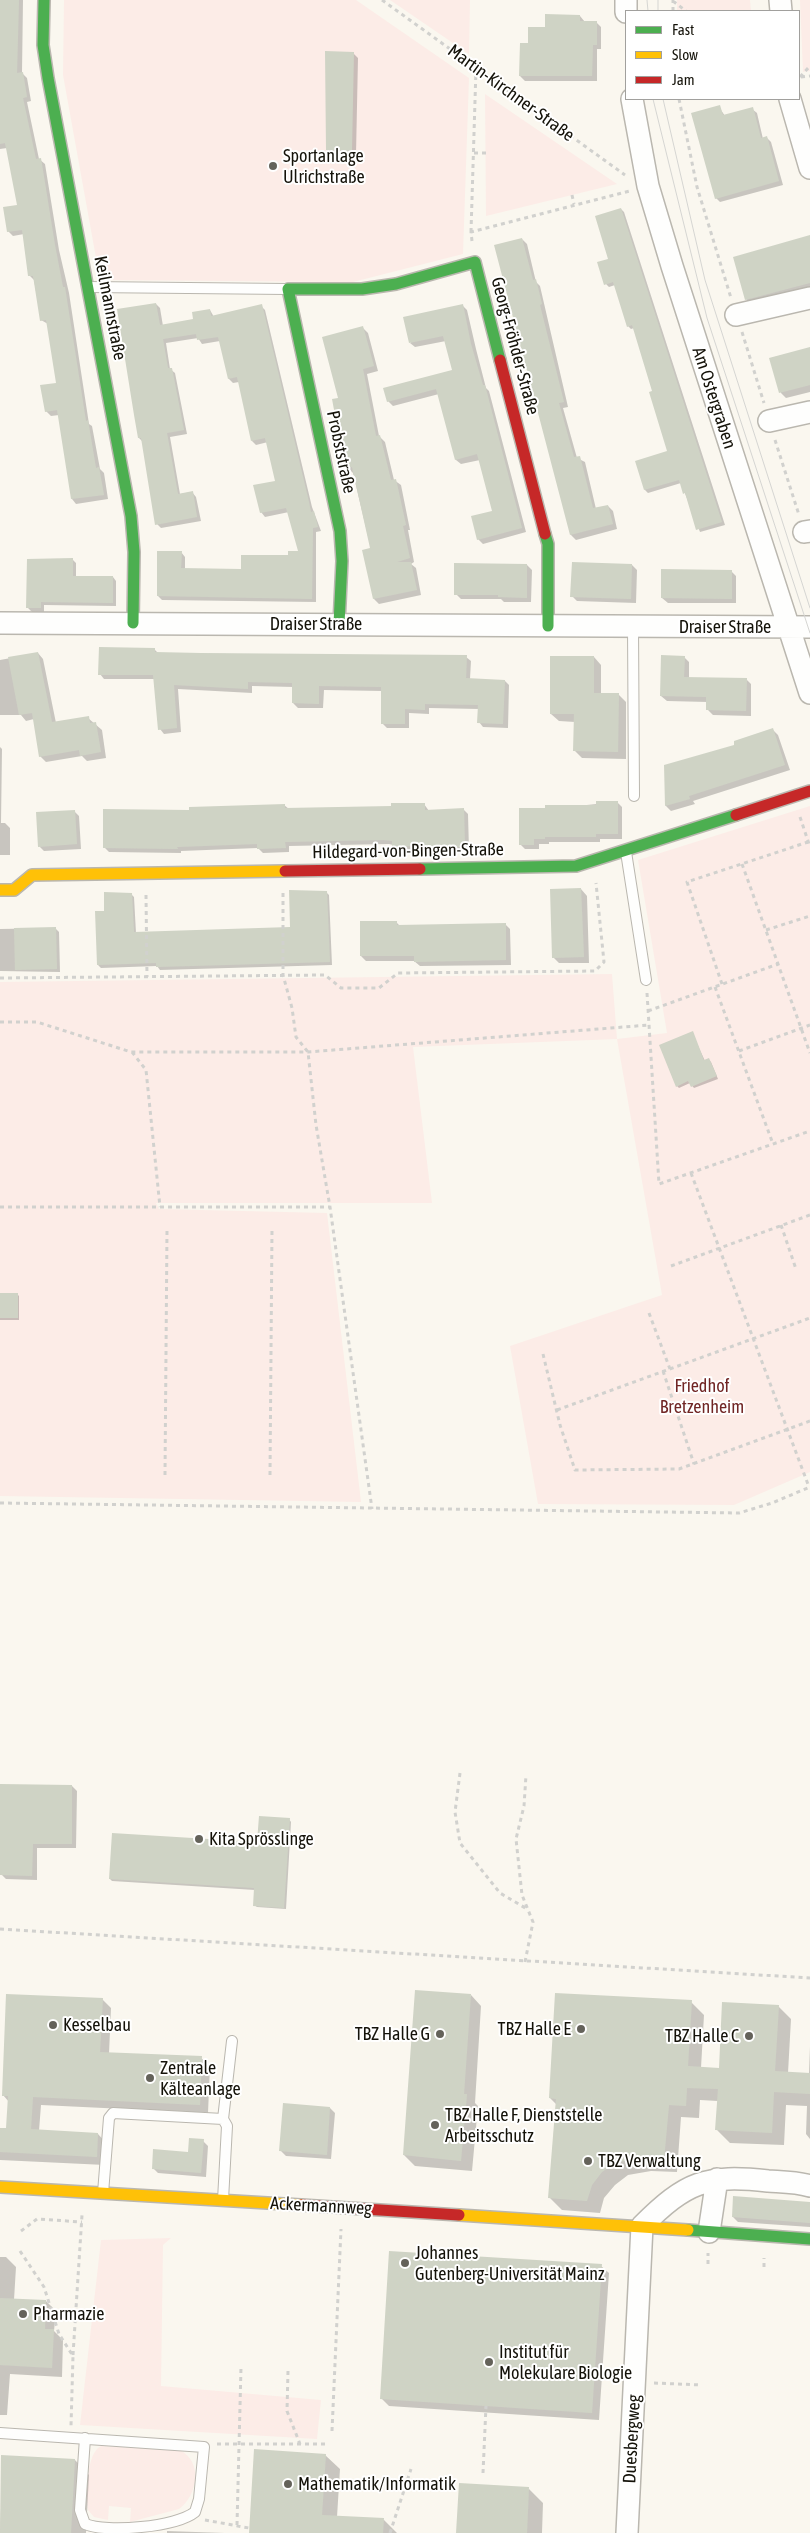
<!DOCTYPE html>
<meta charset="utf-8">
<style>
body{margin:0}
#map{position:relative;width:810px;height:2533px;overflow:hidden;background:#faf7ef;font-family:"Asap Condensed",sans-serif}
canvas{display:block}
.legend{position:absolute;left:625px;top:10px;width:175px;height:90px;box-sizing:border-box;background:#fff;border:1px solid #a1a09d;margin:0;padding:6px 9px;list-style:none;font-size:15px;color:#141209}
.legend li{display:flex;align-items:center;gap:10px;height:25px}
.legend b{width:25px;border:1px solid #a1a09d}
</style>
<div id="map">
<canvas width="810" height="2533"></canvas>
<ul class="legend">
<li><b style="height:6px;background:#4caf50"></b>Fast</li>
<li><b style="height:6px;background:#ffc107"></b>Slow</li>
<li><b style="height:6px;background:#c62828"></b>Jam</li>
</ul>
</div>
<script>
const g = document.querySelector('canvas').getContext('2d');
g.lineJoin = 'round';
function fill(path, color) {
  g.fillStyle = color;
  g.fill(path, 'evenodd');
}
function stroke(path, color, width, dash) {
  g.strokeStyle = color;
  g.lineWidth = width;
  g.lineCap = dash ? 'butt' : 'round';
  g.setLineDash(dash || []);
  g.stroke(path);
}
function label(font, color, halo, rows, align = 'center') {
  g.font = font + ' "Asap Condensed",sans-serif';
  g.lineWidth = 4;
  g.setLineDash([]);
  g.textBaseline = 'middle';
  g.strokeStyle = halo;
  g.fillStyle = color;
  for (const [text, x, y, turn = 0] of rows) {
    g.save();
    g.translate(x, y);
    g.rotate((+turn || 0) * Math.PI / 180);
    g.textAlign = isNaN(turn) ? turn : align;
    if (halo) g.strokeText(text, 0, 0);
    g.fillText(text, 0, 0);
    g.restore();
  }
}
const green = new Path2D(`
 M 64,0 L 356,0 L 469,78 L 463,254 L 353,282 L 100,280 L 63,75 Z
 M 390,0 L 470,0 L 469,54 Z
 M 677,0 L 750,0 L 751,11 L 677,11 Z
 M 800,0 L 810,0 L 810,71 L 803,72 Z
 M 485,94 L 617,184 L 486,216 Z
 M 810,806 L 810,1472 L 734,1505 L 538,1504 L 510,1346 L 662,1295 L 617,1039 L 413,1047 L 432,1203 L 156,1203 L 159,1209 L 327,1213 L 361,1502 L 0,1496 L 0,982 L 612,974 L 617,1039 L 667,1033 L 638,860 Z
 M 171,2238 L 163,2245 L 161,2386 L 321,2400 L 317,2439 L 80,2425 L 101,2240 Z
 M 101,2446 L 180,2450 C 203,2462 198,2495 179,2509 L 130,2522 L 131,2508 L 109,2506 L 108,2520 L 94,2517 L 88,2510 C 86,2495 86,2453 101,2446 Z`);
const shadow = new Path2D(`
 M 0,0 L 23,0 L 22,73 L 27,78 L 31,101 L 27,102 L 39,159 L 45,164 L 59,250 L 69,293 L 89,424 L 92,426 L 100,469 L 104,473 L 108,499 L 76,504 L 72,499 L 59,415 L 51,416 L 46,411 L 57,384 L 48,324 L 41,320 L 34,280 L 30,276 L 24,234 L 13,236 L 8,231 L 18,206 L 7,148 L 0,149 Z
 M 580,16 L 585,22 L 596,22 L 601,27 L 601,49 L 597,49 L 597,81 L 525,81 L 520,76 L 530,45 L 546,29 Z
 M 353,53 L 358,58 L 356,155 L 332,155 L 327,150 Z
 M 719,107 L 725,116 L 752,109 L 757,113 L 763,139 L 767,138 L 771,142 L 783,185 L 720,202 L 716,198 Z
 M 621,209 L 624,212 L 725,525 L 700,532 L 681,483 L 648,493 L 645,490 L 637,462 L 669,452 L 654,392 L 634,328 L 631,329 L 628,326 L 615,285 L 609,287 L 606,284 Z
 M 810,237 L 810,289 L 751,305 L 746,299 Z
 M 522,239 L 527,244 L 536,282 L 540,286 L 568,407 L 563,408 L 577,458 L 585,462 L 596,509 L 608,506 L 613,511 L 617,529 L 576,540 L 571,535 Z
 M 156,304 L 160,308 L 163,326 L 195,320 L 210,310 L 214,317 L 261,306 L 265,310 L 312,507 L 321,531 L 316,532 L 316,602 L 162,600 L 158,596 L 181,552 L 185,557 L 185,569 L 242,570 L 300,552 L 289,512 L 265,517 L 261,512 L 277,482 L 268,442 L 256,445 L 252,441 L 239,382 L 233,383 L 229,379 L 220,341 L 202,344 L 198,338 L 166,343 L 170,369 L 175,373 L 187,434 L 170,437 L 180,494 L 192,492 L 196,497 L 201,521 L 161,528 L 157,524 L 143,442 L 139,438 Z
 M 462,305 L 467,310 L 476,349 L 486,388 L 489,391 L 526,532 L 483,544 L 478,539 L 494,512 L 480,460 L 461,464 L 456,460 L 439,394 L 393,406 L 388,401 L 453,371 L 446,341 L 415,347 L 410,343 Z
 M 363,328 L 368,333 L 378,371 L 367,374 L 379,436 L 385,442 L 394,480 L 401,485 L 410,530 L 408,530 L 414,562 L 411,564 L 416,568 L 421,595 L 379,604 L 374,599 L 371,549 L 353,473 L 348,468 L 339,399 Z
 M 810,348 L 810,392 L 786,398 L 781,393 L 771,358 Z
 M 73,560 L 76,563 L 76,577 L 113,577 L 116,581 L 116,606 L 44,605 L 44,612 L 32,612 L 28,608 Z
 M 527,565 L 532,570 L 531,602 L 504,602 L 501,599 L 461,599 L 456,594 Z
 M 632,565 L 637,570 L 636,603 L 577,601 L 572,596 Z
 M 731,571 L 736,576 L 736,603 L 668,603 L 662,598 Z
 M 154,649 L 158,653 L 466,657 L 471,661 L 470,679 L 505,681 L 509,685 L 508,728 L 483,727 L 479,722 L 479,709 L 429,708 L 429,714 L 409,713 L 409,728 L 387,728 L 382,723 L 382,691 L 324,690 L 323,708 L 298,708 L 293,703 L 294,687 L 252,686 L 252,693 L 178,689 L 181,732 L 164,734 L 160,729 L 154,679 L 104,679 L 100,674 Z
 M 38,653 L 43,659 L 56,723 L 88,718 L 102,730 L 106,758 L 87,761 L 82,756 L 46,762 L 40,756 L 34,719 L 26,721 L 21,715 L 0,715 L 0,660 Z
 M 594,657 L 601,665 L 601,694 L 618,694 L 626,702 L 626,759 L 582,758 L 574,750 L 575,722 L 559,721 L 551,714 Z
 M 684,657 L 689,662 L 689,678 L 746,679 L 751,684 L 751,716 L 713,715 L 708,710 L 708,702 L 667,701 L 661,696 Z
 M 773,730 L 778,735 L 790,770 L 693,801 L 695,804 L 671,811 L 666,806 L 665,766 L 735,746 Z
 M 0,747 L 2,749 L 1,823 L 5,823 L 10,828 L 10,855 L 0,855 Z
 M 617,802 L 622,807 L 622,839 L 600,839 L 600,842 L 549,842 L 549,844 L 539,844 L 539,849 L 525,849 L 520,844 L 546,809 Z
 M 424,804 L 429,811 L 464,810 L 468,814 L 469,850 L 398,850 L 393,845 L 389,844 L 289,846 L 289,852 L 263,853 L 258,848 L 181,851 L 181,853 L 109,852 L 105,848 L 190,811 L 284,805 L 289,809 L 392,808 Z
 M 74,811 L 79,816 L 81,849 L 44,851 L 39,846 Z
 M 581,889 L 587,896 L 589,963 L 559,963 L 553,957 Z
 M 326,892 L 329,895 L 332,965 L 160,970 L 157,966 L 101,968 L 98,965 L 105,912 L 131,894 L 134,897 L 136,933 L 292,928 Z
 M 396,922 L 400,926 L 505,924 L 510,929 L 511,965 L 420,966 L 414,961 L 366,961 L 361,956 Z
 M 55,928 L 59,932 L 60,972 L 0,971 L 0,929 Z
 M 692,1033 L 705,1061 L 709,1060 L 711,1062 L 718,1079 L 694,1088 L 690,1083 L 679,1088 L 677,1086 Z
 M 0,1294 L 17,1294 L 19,1296 L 19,1320 L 0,1320 Z
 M 0,1786 L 72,1786 L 77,1791 L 76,1848 L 37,1848 L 37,1880 L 6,1879 L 1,1874 Z
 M 289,1819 L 291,1822 L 286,1909 L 257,1907 L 254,1905 L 255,1890 L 112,1881 L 110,1879 L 258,1843 Z
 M 471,1995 L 481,2006 L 475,2103 L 478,2106 L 472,2171 L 415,2166 L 404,2155 Z
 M 102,1999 L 111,2008 L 109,2054 L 201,2058 L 210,2066 L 208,2113 L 41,2105 L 39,2131 L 98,2134 L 106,2143 L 105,2165 L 0,2160 L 0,2129 L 8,2129 L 9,2102 L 3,2095 Z
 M 691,2002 L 704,2015 L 701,2068 L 720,2069 L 778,2006 L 791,2019 L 788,2073 L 809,2074 L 810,2046 L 810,2139 L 806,2134 L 807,2106 L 786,2105 L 784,2145 L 730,2143 L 717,2130 L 718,2101 L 700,2100 L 699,2118 L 681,2117 L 677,2172 L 651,2171 L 628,2175 L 615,2185 L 604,2198 L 600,2213 L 562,2210 L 549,2197 L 556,2104 L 550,2098 Z
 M 330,2108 L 335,2113 L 331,2159 L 286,2156 L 281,2151 Z
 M 203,2141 L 208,2146 L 206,2177 L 158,2173 L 153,2168 L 189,2153 Z
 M 810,2204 L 810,2227 L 738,2222 L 733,2217 Z
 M 0,2257 L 6,2257 L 16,2267 L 14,2300 L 46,2301 L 56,2311 L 54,2331 L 63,2340 L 62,2377 L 10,2374 L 7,2415 L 0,2415 Z
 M 601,2266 L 609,2273 L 599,2420 L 389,2406 L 381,2398 Z
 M 325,2455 L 340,2469 L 337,2517 L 384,2520 L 397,2533 L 250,2533 Z
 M 3,2456 L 75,2460 L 89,2475 L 86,2533 L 0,2533 Z
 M 529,2489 L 543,2503 L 542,2533 L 457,2533 Z
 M 167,2531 L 225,2533 L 167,2533 Z`);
const building = new Path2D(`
 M 0,0 L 19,0 L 17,73 L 23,72 L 27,97 L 23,98 L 36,159 L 41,158 L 55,245 L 63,287 L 65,287 L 86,421 L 88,420 L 96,468 L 99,467 L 104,495 L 71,499 L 57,410 L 45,412 L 40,385 L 56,383 L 46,320 L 40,321 L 33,276 L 28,276 L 22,230 L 7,232 L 3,207 L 17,205 L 5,143 L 0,144 Z
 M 545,14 L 580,15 L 580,21 L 597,21 L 597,45 L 593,45 L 592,76 L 519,76 L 520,43 L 528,43 L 528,27 L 545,27 Z
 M 325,51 L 354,52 L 352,151 L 326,150 Z
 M 720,105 L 723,115 L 753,107 L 761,138 L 767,136 L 779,181 L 715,199 L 691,113 Z
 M 621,208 L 722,522 L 696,530 L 685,493 L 683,494 L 679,480 L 644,490 L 635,461 L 667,451 L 649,392 L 652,391 L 632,325 L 627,327 L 613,282 L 604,285 L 597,262 L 608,259 L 595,216 Z
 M 810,235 L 810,283 L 745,300 L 733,257 Z
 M 522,238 L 533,280 L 536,279 L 542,304 L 540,305 L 564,402 L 559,403 L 574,457 L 580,456 L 593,508 L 608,505 L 613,524 L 570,535 L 494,245 Z
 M 156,303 L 160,325 L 193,319 L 192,312 L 210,309 L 211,316 L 262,304 L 309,502 L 311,512 L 314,511 L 318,527 L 313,528 L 312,599 L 157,596 L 157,551 L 182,551 L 181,568 L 241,569 L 241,555 L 288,555 L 288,551 L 298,551 L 286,508 L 260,513 L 253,485 L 275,481 L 265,438 L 251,441 L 237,377 L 228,379 L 218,337 L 197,340 L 196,334 L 163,339 L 168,368 L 172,368 L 184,430 L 167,433 L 178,494 L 193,491 L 197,517 L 155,525 L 141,438 L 138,438 L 134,415 L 117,309 Z
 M 463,304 L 471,344 L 483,385 L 485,385 L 522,528 L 477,540 L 471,516 L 492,511 L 477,454 L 455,460 L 436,389 L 387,402 L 383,388 L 452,370 L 443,336 L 409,343 L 403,317 Z
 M 363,326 L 374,366 L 363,369 L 376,436 L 380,435 L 391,480 L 396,479 L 406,525 L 403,526 L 410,558 L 397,562 L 411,562 L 417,590 L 373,599 L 362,550 L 370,548 L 352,467 L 347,468 L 337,426 L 332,399 L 338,398 L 322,337 Z
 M 810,347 L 810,385 L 779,393 L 769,358 Z
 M 73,558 L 73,576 L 113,576 L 113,603 L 41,602 L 41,608 L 26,608 L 27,559 Z
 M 572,562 L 632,564 L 631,599 L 570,597 Z
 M 454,563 L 527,564 L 527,598 L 498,597 L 498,595 L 454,595 Z
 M 661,569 L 732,570 L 732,599 L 661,598 Z
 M 99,647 L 155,648 L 155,652 L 201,653 L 467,655 L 466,678 L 505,680 L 503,724 L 477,723 L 478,705 L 425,704 L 425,710 L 405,709 L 405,724 L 381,724 L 381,687 L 319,686 L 319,704 L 292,703 L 292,683 L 248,682 L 248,689 L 174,685 L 177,728 L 158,730 L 153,675 L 98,675 Z
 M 38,652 L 52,722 L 89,716 L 90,723 L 96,722 L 101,752 L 80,756 L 79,750 L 39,757 L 32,713 L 19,715 L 8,657 Z
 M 661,655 L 685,656 L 684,677 L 747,678 L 746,711 L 706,710 L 706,697 L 660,696 Z
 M 550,656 L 594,656 L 594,693 L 619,693 L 618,752 L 573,751 L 574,714 L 550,714 Z
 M 773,728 L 785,765 L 689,796 L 690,799 L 665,806 L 664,765 L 734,745 L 734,741 Z
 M 596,801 L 618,801 L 618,834 L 596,834 L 596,837 L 545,837 L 545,839 L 534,839 L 534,845 L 519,845 L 519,808 L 545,808 L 545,805 L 596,805 Z
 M 391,803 L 425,803 L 425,810 L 464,808 L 465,847 L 392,846 L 392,841 L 384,840 L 285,842 L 286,848 L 257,849 L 257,844 L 177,847 L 178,849 L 103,848 L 103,809 L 189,810 L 189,807 L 285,804 L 285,808 L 391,806 Z
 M 75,810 L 77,844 L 38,847 L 36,812 Z
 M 581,888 L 584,957 L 552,958 L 550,889 Z
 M 289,890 L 327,891 L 330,962 L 156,967 L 156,963 L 97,965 L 95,911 L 104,911 L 104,892 L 132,893 L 134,932 L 290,927 Z
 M 360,921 L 397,921 L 397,925 L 506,923 L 506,960 L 414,962 L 414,956 L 360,956 Z
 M 56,927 L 57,969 L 15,970 L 14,928 Z
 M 693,1031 L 704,1060 L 709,1058 L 717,1076 L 691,1087 L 688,1081 L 676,1087 L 659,1045 Z
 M 0,1293 L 18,1293 L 18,1318 L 0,1318 Z
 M 0,1784 L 72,1785 L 72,1844 L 33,1844 L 32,1876 L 0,1875 Z
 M 259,1816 L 290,1818 L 284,1908 L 253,1906 L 254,1888 L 109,1879 L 112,1833 L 257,1842 Z
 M 415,1990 L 471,1994 L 464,2094 L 467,2094 L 461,2161 L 403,2155 Z
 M 555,1993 L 692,2000 L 688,2066 L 719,2068 L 722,2002 L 779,2005 L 775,2071 L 810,2073 L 810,2094 L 774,2092 L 772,2133 L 715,2130 L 718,2089 L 687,2088 L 686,2106 L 669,2105 L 664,2160 L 637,2158 L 615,2163 L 602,2172 L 592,2185 L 587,2201 L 548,2198 L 556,2099 L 549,2098 Z
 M 6,1994 L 103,1998 L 100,2052 L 202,2056 L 200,2105 L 33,2097 L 31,2129 L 98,2133 L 97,2157 L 0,2152 L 0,2128 L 6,2128 L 8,2096 L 2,2096 Z
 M 283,2103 L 330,2107 L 327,2155 L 279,2151 Z
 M 189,2138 L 204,2139 L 201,2173 L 152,2169 L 153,2149 L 188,2152 Z
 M 733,2196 L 810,2202 L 810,2223 L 732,2217 Z
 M 389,2251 L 602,2264 L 592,2413 L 380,2399 Z
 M 0,2298 L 46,2300 L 45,2329 L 54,2329 L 52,2368 L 0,2365 Z
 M 254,2449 L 326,2454 L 322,2515 L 384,2518 L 383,2533 L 249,2533 Z
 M 1,2455 L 75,2459 L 71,2533 L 0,2533 Z
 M 459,2483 L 529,2487 L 527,2533 L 456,2533 Z`);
const path = new Path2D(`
 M 382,0 L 625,175
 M 673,1 L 686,11
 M 673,11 L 673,0
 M 800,77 L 810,66
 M 801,77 L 810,76
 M 679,99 L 697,187 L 731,298
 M 474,153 L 486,153
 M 572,195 L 574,204
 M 471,232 L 476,68
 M 472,241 L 471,232 L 630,191
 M 742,332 L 764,403
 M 775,440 L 799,515
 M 800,817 L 810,847
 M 742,864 L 810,1053
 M 283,893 L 283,975 L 292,1008 L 296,1037 L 308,1052 L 316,1125 L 330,1207 L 372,1509
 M 146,895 L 147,977
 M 766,930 L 810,916
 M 0,978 L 325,975 L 341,988 L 379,988 L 398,973 L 595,971 L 604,962 L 596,883
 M 722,984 L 687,882 L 808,842
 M 715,987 L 773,1144
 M 647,993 L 659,1184 L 810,1131
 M 648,1011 L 778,964
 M 0,1022 L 37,1022 L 131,1052 L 308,1052 L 649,1025
 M 739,1051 L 810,1025
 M 132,1052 L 146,1070 L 160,1207
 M 691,1173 L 809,1487
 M 0,1207 L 330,1207
 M 781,1225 L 796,1269
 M 671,1266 L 810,1215
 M 649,1313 L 670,1369
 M 543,1354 L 560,1425 L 575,1470 L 679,1469 L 810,1421
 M 663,1371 L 694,1464
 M 557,1410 L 810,1318
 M 165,1475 L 167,1229
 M 270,1475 L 272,1229
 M 0,1503 L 739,1513 L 772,1503 L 810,1487
 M 460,1773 L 455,1812 L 460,1843 L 500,1893 L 527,1909
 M 0,1929 L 810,1978
 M 525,1962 L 533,1922 L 522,1895 L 516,1839 L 524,1806 L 526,1775
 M 21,2231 L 37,2219 L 82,2222
 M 20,2251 L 44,2287 L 59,2334 L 73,2356 L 71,2426
 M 708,2264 L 708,2253
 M 764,2267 L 764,2258
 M 73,2355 L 82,2215
 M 288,2371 L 287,2411 L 300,2444
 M 654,2383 L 701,2385
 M 332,2431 L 341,2229
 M 217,2444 L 329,2444
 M 483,2473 L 486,2406
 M 205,2520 L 249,2528
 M 237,2525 L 241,2367
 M 390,2533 L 411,2469`);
const lane = new Path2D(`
 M 89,287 L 287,289
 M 633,626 L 634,796
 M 626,852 L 646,980
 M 223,2119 L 232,2041
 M 103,2193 L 109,2118 L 113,2113 L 223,2119 L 227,2126 L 223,2200
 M 0,2433 L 204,2447 L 199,2499 L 195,2512 C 176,2527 107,2533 85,2524 L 80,2510 L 85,2438`);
const street = new Path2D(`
 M 626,0 L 626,12
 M 780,0 L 781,11
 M 632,99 L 648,186 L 672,266 L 810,693
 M 790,99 L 810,168
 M 736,315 L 810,298
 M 769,421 L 810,412
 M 804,532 L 810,531
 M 0,623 L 810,627
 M 709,2232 L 717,2179
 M 627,2533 L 642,2226 C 686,2182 706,2174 768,2181 C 782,2182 797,2182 810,2186`);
const fast = new Path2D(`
 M 44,0 L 43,45 L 48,78 L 131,516 L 134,552 L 133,623
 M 545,534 L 548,544 L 548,626
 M 339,624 L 342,561 L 340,531 L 288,289 L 362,289 L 396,284 L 475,262 L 500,360
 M 420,869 L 576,866 L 736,815
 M 688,2230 L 810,2239`);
const slow = new Path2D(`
 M 0,890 L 14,890 L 32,875 L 285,871
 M 0,2187 L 301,2205
 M 459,2215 L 688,2230`);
const jam = new Path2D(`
 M 500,360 L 545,534
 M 736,815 L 810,791
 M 285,871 L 420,869
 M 301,2205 L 459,2215`);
const tram = new Path2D(`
 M 647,0 L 648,11
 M 658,0 L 658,11
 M 653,99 L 707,318 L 810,633
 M 663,99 L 705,280 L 810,608`);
const markers = [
 [273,166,5,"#64625a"],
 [199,1839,5,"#64625a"],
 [53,2025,5,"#64625a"],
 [581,2029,5,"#64625a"],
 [440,2034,5,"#64625a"],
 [749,2036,5,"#64625a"],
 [150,2078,5,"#64625a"],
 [435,2125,5,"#64625a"],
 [588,2161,5,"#64625a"],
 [405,2263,5,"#64625a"],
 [23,2314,5,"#64625a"],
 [489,2362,5,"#64625a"],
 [288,2484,5,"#64625a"]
];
const streetNames = [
 ["Martin-Kirchner-Straße",511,93,36],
 ["Keilmannstraße",110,308,79],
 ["Georg-Fröhder-Straße",515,346,75],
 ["Am Ostergraben",714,398,72],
 ["Probststraße",341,452,78],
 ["Draiser Straße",316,624],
 ["Draiser Straße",725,627],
 ["Hildegard-von-Bingen-Straße",408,851,-1],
 ["Ackermannweg",321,2206,3],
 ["Duesbergweg",632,2439,-87]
];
const poiNames = [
 ["Sportanlage",283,156],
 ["Ulrichstraße",283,177],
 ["Kita Sprösslinge",209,1839],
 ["Kesselbau",63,2025],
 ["TBZ Halle E",571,2029,"right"],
 ["TBZ Halle G",430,2034,"right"],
 ["TBZ Halle C",739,2036,"right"],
 ["Zentrale",160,2068],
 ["Kälteanlage",160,2089],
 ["TBZ Halle F, Dienststelle",445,2115],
 ["Arbeitsschutz",445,2136],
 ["TBZ Verwaltung",598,2161],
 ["Johannes",415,2253],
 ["Gutenberg-Universität Mainz",415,2274],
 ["Pharmazie",33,2314],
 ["Institut für",499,2352],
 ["Molekulare Biologie",499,2373],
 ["Mathematik/Informatik",298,2484]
];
const parkNames = [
 ["Friedhof",702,1386],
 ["Bretzenheim",702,1407]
];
fill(green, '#fcece7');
fill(shadow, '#0003');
fill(building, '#cfd3c5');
stroke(lane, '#bab7af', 12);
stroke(street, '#bab7af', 24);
stroke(fast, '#bab7af', 14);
stroke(slow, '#bab7af', 14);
stroke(jam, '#bab7af', 14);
stroke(path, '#d1d1ce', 3, [4, 4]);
stroke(lane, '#fefefd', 10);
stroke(street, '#fefefd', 21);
stroke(fast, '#4caf50', 11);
stroke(slow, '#ffc107', 11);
stroke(jam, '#c62828', 11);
stroke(tram, '#d5d5d2', 1);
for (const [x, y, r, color] of markers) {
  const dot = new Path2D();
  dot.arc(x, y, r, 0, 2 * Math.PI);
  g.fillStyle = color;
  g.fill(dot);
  stroke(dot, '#fff', 2);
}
label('18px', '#141209', '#fff', streetNames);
label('18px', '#141209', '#fff', poiNames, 'left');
label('18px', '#712625', '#fff', parkNames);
</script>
